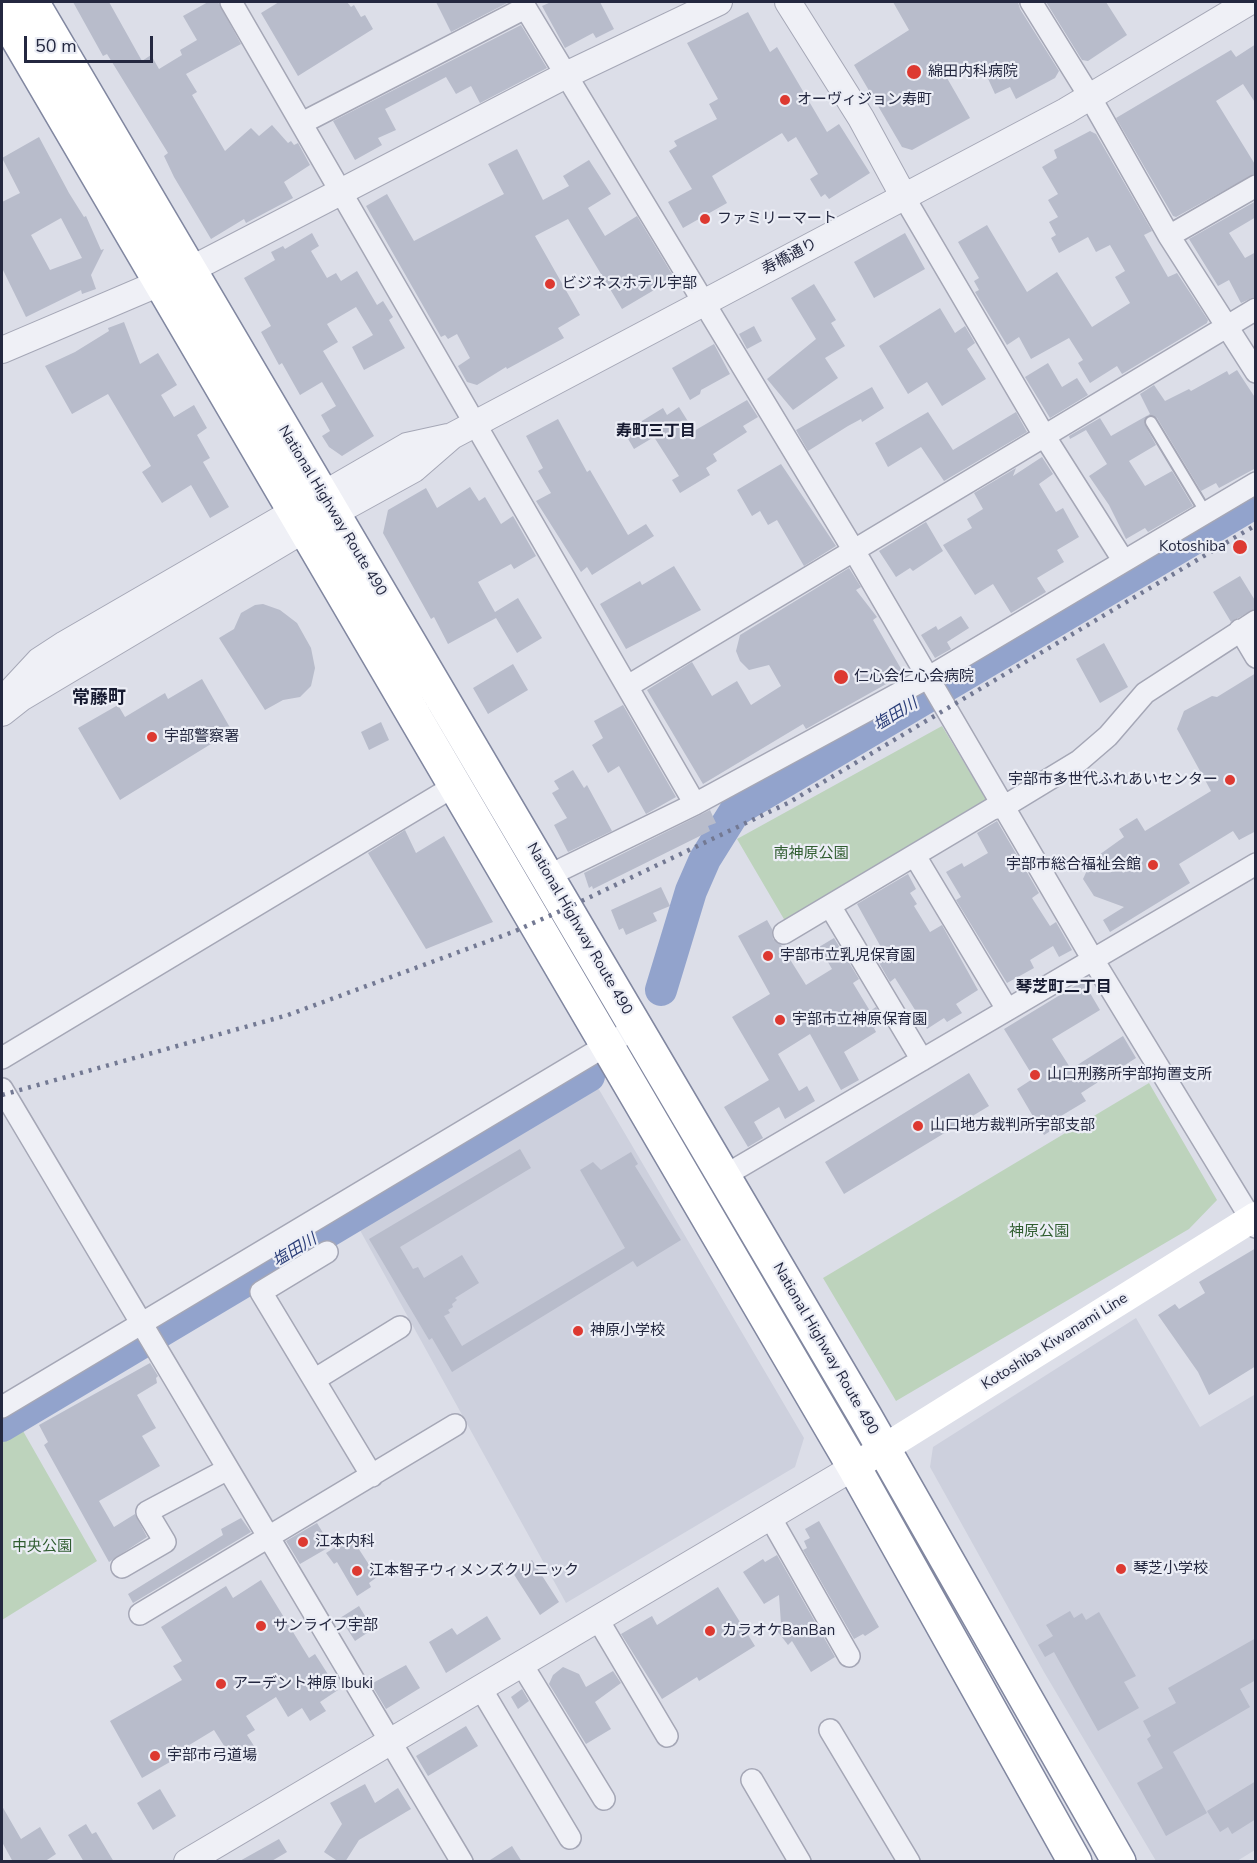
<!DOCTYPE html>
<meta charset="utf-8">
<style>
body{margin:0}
#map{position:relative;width:1257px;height:1863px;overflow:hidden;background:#dcdee8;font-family:"Nunito Sans",sans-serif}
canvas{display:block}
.frame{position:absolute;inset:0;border:3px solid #242840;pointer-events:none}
.scale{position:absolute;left:24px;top:36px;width:129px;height:27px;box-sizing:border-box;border:3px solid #242840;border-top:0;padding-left:8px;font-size:18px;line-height:21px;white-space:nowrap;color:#242840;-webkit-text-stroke:4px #ebedf5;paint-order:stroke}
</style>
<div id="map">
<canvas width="1257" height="1863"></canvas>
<div class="frame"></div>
<div class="scale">50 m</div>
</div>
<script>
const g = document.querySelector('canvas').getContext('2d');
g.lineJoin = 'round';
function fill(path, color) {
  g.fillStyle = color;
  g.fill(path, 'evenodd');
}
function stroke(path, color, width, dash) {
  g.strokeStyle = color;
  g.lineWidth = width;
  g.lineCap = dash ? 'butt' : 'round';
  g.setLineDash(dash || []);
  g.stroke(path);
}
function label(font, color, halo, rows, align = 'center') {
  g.font = font + ' "Nunito Sans","Noto Sans JP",sans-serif';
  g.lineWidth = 4.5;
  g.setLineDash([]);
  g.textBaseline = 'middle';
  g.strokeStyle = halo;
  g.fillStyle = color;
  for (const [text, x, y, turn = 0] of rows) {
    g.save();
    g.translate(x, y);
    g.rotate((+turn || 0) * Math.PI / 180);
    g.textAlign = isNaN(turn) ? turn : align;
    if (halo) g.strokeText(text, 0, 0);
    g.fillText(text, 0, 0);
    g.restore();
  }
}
const built = new Path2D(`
 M 594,1081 L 804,1438 L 795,1467 L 566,1603 L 356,1223 Z
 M 1136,1318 L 1200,1427 L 1254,1395 L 1256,1397 L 1255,1850 L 1237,1861 L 1156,1861 L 1044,1672 L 930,1467 L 933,1447 Z`);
const green = new Path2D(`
 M 942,726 L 989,804 L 788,926 L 737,839 Z
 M 1149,1083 L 1217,1200 L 1189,1229 L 896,1401 L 823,1278 Z
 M 2,1394 L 97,1561 L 2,1620 Z`);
const river = new Path2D(`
 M 661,990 L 691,891 L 705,859 L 735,811 L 1256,502
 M 2,1426 L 589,1076`);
const building = new Path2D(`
 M 73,2 L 109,2 L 142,61 L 151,55 L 159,69 L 182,55 L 180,50 L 197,40 L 183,16 L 208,2 L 218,2 L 241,44 L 186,74 L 197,92 L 192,95 L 225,151 L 251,128 L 259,136 L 272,125 L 288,143 L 291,141 L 294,145 L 298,143 L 310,165 L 284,182 L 293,198 L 246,223 L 244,219 L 211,239 L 174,177 L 164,156 L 168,153 L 107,54 L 103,56 Z
 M 279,2 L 347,2 L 351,7 L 354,5 L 361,17 L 365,15 L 373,29 L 298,76 L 261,13 Z
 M 436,2 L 509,2 L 451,32 Z
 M 551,2 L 600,2 L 614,29 L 596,38 L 593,33 L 565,48 L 542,6 Z
 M 893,2 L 1018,2 L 1020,9 L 1059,71 L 1055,78 L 1016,99 L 1010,87 L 995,94 L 980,61 L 947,78 L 970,118 L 912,150 L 902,147 L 854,65 L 909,30 Z
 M 1046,2 L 1106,2 L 1127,35 L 1088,61 L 1082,60 Z
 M 748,12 L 770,52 L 777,47 L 827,132 L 839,124 L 870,173 L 829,199 L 825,194 L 821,197 L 810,179 L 818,174 L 796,137 L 788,142 L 782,133 L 712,176 L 727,203 L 683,228 L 668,202 L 692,189 L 669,151 L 677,146 L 674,141 L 717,119 L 709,104 L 718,99 L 687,43 Z
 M 521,25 L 547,68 L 480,103 L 471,86 L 456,94 L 446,77 L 385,109 L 396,130 L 378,138 L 382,145 L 355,160 L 333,121 Z
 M 1256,44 L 1256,104 L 1243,84 L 1216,101 L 1256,166 L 1256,173 L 1176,217 L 1173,216 L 1116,118 L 1231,50 L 1236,57 Z
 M 1090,131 L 1096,134 L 1152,231 L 1144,235 L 1168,277 L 1177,273 L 1208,320 L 1207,323 L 1122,374 L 1117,366 L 1090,383 L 1078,363 L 1083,360 L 1069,338 L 1031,359 L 1019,337 L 1007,345 L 975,292 L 979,290 L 974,281 L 979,278 L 958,242 L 987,225 L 1027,292 L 1057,272 L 1092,327 L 1130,303 L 1115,277 L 1125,271 L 1110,245 L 1096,252 L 1088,237 L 1059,253 L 1051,238 L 1056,235 L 1049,222 L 1058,217 L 1048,200 L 1058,194 L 1042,167 L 1057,158 L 1054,150 Z
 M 39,137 L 69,193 L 84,217 L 86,216 L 101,250 L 104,249 L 91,275 L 96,289 L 82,294 L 81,290 L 26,317 L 2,268 L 2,202 L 20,193 L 2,158 ZM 61,218 L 82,258 L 50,270 L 31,235 Z
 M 517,149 L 543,200 L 569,186 L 563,176 L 589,160 L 611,194 L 588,208 L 605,236 L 637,216 L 672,274 L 671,280 L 622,309 L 568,219 L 535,236 L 580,315 L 558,328 L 564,338 L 507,369 L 506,367 L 477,385 L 467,382 L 458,366 L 470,358 L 457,334 L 448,339 L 445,335 L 441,337 L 366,206 L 387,194 L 414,241 L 504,194 L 488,164 Z
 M 1256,201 L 1256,217 L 1229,233 L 1245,258 L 1256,252 L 1256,296 L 1241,303 L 1229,280 L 1218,286 L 1189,239 Z
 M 312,233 L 319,246 L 311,251 L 327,278 L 336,273 L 341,281 L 357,271 L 377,305 L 383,301 L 393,317 L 389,320 L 405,348 L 364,370 L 352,347 L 373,335 L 356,307 L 327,324 L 338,342 L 323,351 L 374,436 L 342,456 L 329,447 L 322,436 L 330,431 L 321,415 L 336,406 L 322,382 L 300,395 L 282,363 L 279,365 L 261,332 L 271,326 L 244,278 L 275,260 L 271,252 L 283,246 L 285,249 Z
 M 905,233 L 925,269 L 874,298 L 854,262 Z
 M 814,284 L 836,320 L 831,323 L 845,346 L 825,358 L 838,378 L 793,410 L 767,379 L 816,339 L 791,298 Z
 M 940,308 L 955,333 L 965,326 L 975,343 L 967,349 L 986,379 L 942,406 L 927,382 L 908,394 L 879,346 Z
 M 124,322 L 140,364 L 158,353 L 177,385 L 161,395 L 174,417 L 194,405 L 207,428 L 197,435 L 210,458 L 203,462 L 229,507 L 210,518 L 191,485 L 162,503 L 142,472 L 151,466 L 108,394 L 72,414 L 45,366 L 75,352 L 109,331 L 108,328 Z
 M 754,326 L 762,341 L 747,349 L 739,334 Z
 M 714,344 L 730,374 L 701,390 L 700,394 L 690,400 L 672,368 Z
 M 1048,363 L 1062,387 L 1077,378 L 1088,395 L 1050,418 L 1025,377 Z
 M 1237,370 L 1256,399 L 1256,468 L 1219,488 L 1216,483 L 1201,491 L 1157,418 L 1148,415 L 1144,423 L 1156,445 L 1129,461 L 1145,486 L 1172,471 L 1193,506 L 1148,532 L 1145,528 L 1126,539 L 1109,505 L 1089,476 L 1107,464 L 1086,430 L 1070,439 L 1069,436 L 1100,418 L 1111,436 L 1150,414 L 1140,394 L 1154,385 L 1165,401 L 1189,389 L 1191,391 L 1227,371 L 1229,375 Z
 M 872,387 L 884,408 L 862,422 L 861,419 L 848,426 L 808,451 L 796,430 Z
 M 747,400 L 758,417 L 743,426 L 747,432 L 713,454 L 717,461 L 706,468 L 710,475 L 680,493 L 672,480 L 679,476 L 654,437 L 634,449 L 624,432 L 663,408 L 667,415 L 679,407 L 694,431 Z
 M 928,412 L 953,450 L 1016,412 L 1027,432 L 944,481 L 921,447 L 888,467 L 875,443 Z
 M 558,419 L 587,472 L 590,470 L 628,535 L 646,524 L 654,536 L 592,575 L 587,567 L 581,572 L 536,501 L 551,493 L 538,471 L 543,468 L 526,436 Z
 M 1042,457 L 1053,474 L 1039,484 L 1056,512 L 1063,508 L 1079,537 L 1057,550 L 1064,562 L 1037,578 L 1046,592 L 1011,613 L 993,584 L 975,595 L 943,545 L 972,528 L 967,519 L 983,509 L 974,493 L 1016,468 L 1013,476 Z
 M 781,464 L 836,546 L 804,566 L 777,520 L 768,525 L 760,511 L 752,516 L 737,490 Z
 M 470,487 L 479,501 L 485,497 L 501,524 L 513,516 L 536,556 L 514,569 L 511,564 L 478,582 L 495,612 L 518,598 L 542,638 L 517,653 L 496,618 L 448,644 L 434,617 L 431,619 L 383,533 L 388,510 L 426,488 L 437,508 Z
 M 926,522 L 943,551 L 913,571 L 910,568 L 896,577 L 879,551 Z
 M 674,566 L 701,610 L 626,649 L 600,604 L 640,581 L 642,585 Z
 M 849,568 L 861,587 L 856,590 L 877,617 L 873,620 L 904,674 L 806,729 L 803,724 L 703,784 L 647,690 L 692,662 L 712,696 L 737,681 L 751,705 L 781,686 L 769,665 L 749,670 L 740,661 L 736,651 L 740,635 Z
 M 1240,576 L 1256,602 L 1256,608 L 1231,622 L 1213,592 Z
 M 263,604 L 280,610 L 297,623 L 311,648 L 315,668 L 311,686 L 300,697 L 283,700 L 265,710 L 219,638 L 234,629 L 241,613 L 255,605 Z
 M 961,616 L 969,628 L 947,642 L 951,649 L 935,658 L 921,635 L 936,626 L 938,630 Z
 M 1104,643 L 1128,687 L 1100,703 L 1076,659 Z
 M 513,664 L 528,690 L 488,714 L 473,688 Z
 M 1256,673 L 1256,831 L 1239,840 L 1233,831 L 1179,864 L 1190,883 L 1110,932 L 1103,920 L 1124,907 L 1094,896 L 1083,879 L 1092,860 L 1124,837 L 1119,829 L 1137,818 L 1145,831 L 1211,791 L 1177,729 L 1184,711 L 1212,696 L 1217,697 Z
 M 202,679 L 232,731 L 120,800 L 78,728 L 118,705 L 125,717 L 165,693 L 168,699 Z
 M 623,705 L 676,797 L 646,814 L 619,766 L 608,773 L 592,745 L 603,738 L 594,721 Z
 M 381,722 L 389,740 L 369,750 L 361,732 Z
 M 573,770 L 584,788 L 587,785 L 612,831 L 568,852 L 554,825 L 567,818 L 552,793 L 559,789 L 554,781 Z
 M 710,810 L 716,823 L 708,826 L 710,831 L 593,889 L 592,886 L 589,888 L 584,873 Z
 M 997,821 L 1039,893 L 1032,898 L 1050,926 L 1056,922 L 1072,950 L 1059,957 L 1053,946 L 1030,960 L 1034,968 L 1007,983 L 956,900 L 961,897 L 946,872 L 962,863 L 964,867 L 988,853 L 977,833 Z
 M 405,830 L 416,853 L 444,836 L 493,922 L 426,949 L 368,853 Z
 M 908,874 L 916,889 L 910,893 L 917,904 L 914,906 L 930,932 L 942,925 L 978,990 L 956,1004 L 962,1013 L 947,1022 L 944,1018 L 927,1029 L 895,978 L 890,982 L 874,954 L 882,949 L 857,904 Z
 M 661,887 L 670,906 L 653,913 L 657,921 L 626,935 L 623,928 L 619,930 L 611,910 Z
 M 767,920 L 772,929 L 773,939 L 781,945 L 806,985 L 832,969 L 819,947 L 834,938 L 859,979 L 853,983 L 870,1011 L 876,1007 L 884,1022 L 874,1028 L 876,1032 L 844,1052 L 859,1080 L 841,1090 L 810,1034 L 778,1054 L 799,1091 L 807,1086 L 815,1101 L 785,1119 L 779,1107 L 754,1122 L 763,1138 L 748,1147 L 724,1107 L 769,1080 L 732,1017 L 770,994 L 738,936 Z
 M 1083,981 L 1100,1010 L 1052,1039 L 1071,1069 L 1123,1036 L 1136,1058 L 1081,1093 L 1086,1101 L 1056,1119 L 1060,1125 L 1044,1135 L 1017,1089 L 1034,1078 L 1004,1029 Z
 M 969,1073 L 989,1106 L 844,1194 L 825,1162 Z
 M 520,1149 L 531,1168 L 400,1247 L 413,1269 L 418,1267 L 424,1278 L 462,1255 L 479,1283 L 455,1298 L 457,1300 L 452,1304 L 453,1307 L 448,1310 L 450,1313 L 444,1316 L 462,1346 L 625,1248 L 580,1170 L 593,1162 L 601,1170 L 631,1152 L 638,1164 L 635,1166 L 681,1240 L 637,1267 L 633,1261 L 452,1372 L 432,1338 L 429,1340 L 369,1239 Z
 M 1256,1248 L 1256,1366 L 1209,1395 L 1198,1372 L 1158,1315 L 1175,1304 L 1179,1309 L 1205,1293 L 1199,1282 Z
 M 150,1363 L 158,1376 L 156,1378 L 157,1383 L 137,1395 L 156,1428 L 142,1436 L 160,1466 L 99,1501 L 114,1527 L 135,1514 L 147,1537 L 109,1562 L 44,1445 L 48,1442 L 39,1425 Z
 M 241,1518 L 251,1532 L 133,1603 L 128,1594 L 223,1535 L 221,1529 Z
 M 819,1521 L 879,1627 L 865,1636 L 863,1634 L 854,1639 L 803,1550 L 807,1548 L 804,1541 L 810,1538 L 805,1529 Z
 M 317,1523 L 331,1546 L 300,1564 L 286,1541 Z
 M 351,1537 L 377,1577 L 369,1583 L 371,1587 L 357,1596 L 337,1562 L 334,1564 L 326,1553 Z
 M 777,1555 L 835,1657 L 811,1672 L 792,1641 L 788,1645 L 775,1628 L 781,1624 L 779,1595 L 764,1604 L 743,1572 L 763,1559 L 765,1562 Z
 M 532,1560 L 559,1602 L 540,1615 L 513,1573 Z
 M 261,1580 L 309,1658 L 315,1654 L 338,1690 L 320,1702 L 326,1711 L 310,1721 L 302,1708 L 288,1717 L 276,1697 L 246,1716 L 255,1730 L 247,1735 L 256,1749 L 235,1763 L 214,1730 L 181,1750 L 184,1754 L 142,1778 L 110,1721 L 182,1680 L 173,1666 L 182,1661 L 161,1627 L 226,1586 L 233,1598 Z
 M 718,1587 L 755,1646 L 699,1681 L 697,1677 L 662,1699 L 621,1634 L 652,1616 L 657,1625 Z
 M 359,1606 L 373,1629 L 355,1641 L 340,1618 Z
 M 1070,1611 L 1074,1618 L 1082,1613 L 1086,1620 L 1099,1612 L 1136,1676 L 1124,1682 L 1139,1708 L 1098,1731 L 1054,1652 L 1045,1657 L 1038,1645 L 1053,1636 L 1046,1625 Z
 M 487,1616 L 501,1639 L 446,1673 L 429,1642 L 452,1628 L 457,1635 Z
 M 1256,1638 L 1256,1680 L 1240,1689 L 1250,1707 L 1173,1752 L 1207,1813 L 1166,1836 L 1137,1783 L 1163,1768 L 1147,1739 L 1151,1736 L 1143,1721 L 1176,1703 L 1168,1688 Z
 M 406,1665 L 420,1688 L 386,1709 L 371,1684 Z
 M 563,1667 L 579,1674 L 586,1687 L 613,1671 L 621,1683 L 595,1702 L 611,1729 L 586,1744 L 549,1684 L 553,1675 Z
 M 522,1689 L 529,1701 L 518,1709 L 511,1697 Z
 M 466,1726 L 478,1746 L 428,1776 L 416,1756 Z
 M 1256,1781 L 1256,1819 L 1232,1834 L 1228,1827 L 1220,1832 L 1207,1811 Z
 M 365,1784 L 375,1803 L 398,1788 L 411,1809 L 359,1840 L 345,1862 L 339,1862 L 324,1852 L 342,1824 L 330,1803 Z
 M 160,1789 L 176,1816 L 153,1830 L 137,1803 Z
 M 2,1806 L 21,1839 L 40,1827 L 56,1854 L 44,1862 L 13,1862 L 2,1842 Z
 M 86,1824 L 92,1834 L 96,1832 L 114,1862 L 84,1862 L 68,1835 Z
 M 279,1839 L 287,1852 L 270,1862 L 238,1862 Z
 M 512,1846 L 522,1862 L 487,1862 Z`);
const service = new Path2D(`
 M 1151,422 L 1206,513`);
const minor = new Path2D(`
 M 231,2 L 695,804
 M 522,2 L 853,549 L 1092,958 L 1256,1227
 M 1031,2 L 1090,97 L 1169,236 L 1256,372
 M 302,123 L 525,8
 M 904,197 L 1045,437 L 1123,560
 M 1169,236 L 1256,186
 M 1240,630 L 1256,657
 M 628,686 L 1256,309
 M 915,856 L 1007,1009
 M 548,876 L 695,804 L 929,677 L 1256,483
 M 830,906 L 922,1060
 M 784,933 L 992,809 L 1005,806 L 1079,761 L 1108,736 L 1145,693 L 1256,621
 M 2,1058 L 456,785
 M 2,1089 L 462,1862
 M 724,1176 L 1256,864
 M 327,1252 L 261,1292 L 372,1476
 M 314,1380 L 400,1327
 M 2,1407 L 637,1027
 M 770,1517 L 849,1656
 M 122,1567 L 165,1542 L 147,1512 L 228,1469
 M 140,1614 L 455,1425
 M 597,1618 L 667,1736
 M 521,1663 L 604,1799
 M 480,1687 L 570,1838
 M 830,1730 L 909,1862
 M 752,1780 L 800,1862`);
const tertiary = new Path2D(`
 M 788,2 L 861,118 L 904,197
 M 2,350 L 190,270 L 566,75 L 719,2
 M 2,701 L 39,661 L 65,644 L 407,446 L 448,437
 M 2,713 L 21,698 L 305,529 L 414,469 L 452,436 L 1066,111 L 1249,2
 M 187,1862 L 854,1467`);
const secondary = new Path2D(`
 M 854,1467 L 1256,1216`);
const trunk = new Path2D(`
 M 32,2 L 865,1416 L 1119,1862
 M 2,12 L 854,1467 L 1075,1862`);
const rail = new Path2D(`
 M 2,1095 L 288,1015 L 513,932 L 567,908 L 788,803 L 1256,525`);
const markers = [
 [914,72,8,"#dd3931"],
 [785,100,6,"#dd3931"],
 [705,219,6,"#dd3931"],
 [550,284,6,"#dd3931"],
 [1240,547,8,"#dd3931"],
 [841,677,8,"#dd3931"],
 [152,737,6,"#dd3931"],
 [1230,780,6,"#dd3931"],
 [1153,865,6,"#dd3931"],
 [768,956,6,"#dd3931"],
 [780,1020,6,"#dd3931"],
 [1035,1075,6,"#dd3931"],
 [918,1126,6,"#dd3931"],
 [578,1331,6,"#dd3931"],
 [303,1542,6,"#dd3931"],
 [1121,1569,6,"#dd3931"],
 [357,1571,6,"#dd3931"],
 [261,1626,6,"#dd3931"],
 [710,1631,6,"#dd3931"],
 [221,1684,6,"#dd3931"],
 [155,1756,6,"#dd3931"]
];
const poiNames = [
 ["綿田内科病院",928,72],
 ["オーヴィジョン寿町",797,100],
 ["ファミリーマート",717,219],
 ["ビジネスホテル宇部",562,284],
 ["Kotoshiba",1226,547,"right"],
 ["仁心会仁心会病院",854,677],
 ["宇部警察署",164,737],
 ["宇部市多世代ふれあいセンター",1218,780,"right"],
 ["宇部市総合福祉会館",1141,865,"right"],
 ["宇部市立乳児保育園",780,956],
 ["宇部市立神原保育園",792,1020],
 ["山口刑務所宇部拘置支所",1047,1075],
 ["山口地方裁判所宇部支部",930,1126],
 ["神原小学校",590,1331],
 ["江本内科",315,1542],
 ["琴芝小学校",1133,1569],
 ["江本智子ウィメンズクリニック",369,1571],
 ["サンライフ宇部",273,1626],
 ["カラオケBanBan",722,1631],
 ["アーデント神原 Ibuki",233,1684],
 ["宇部市弓道場",167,1756]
];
const streetNames = [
 ["寿橋通り",790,257,-28],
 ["National Highway Route 490",332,511,59],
 ["National Highway Route 490",579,929,60],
 ["Kotoshiba Kiwanami Line",1055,1342,-32],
 ["National Highway Route 490",825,1349,60]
];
const parkNames = [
 ["南神原公園",811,854],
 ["神原公園",1039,1232],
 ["中央公園",42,1547]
];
const neighbourhoodNames = [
 ["寿町三丁目",656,432],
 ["琴芝町二丁目",1064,988]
];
const waterNames = [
 ["塩田川",896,715,-31],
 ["塩田川",295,1251,-31]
];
const quarterNames = [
 ["常藤町",99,699]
];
fill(built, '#cdd0dd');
fill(green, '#bdd3bc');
stroke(river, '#92a3cc', 32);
fill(building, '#b8bccb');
stroke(service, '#a5a7b6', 14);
stroke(minor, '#a5a7b6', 24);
stroke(tertiary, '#a5a7b6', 28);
stroke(trunk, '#8187a0', 36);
stroke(service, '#eff0f6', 10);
stroke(minor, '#eff0f6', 21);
stroke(tertiary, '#eff0f6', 26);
stroke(secondary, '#fff', 28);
stroke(trunk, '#fff', 33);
stroke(rail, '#737993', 4.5, [3, 6]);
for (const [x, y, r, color] of markers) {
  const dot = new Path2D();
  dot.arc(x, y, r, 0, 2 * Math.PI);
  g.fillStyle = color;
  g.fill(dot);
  stroke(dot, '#ebedf5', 2);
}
label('15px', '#242840', '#ebedf5', poiNames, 'left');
label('15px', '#242840', '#ebedf5', streetNames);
label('15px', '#305d30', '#ebedf5', parkNames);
label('bold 16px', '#161a30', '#ebedf5', neighbourhoodNames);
label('italic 16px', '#2a3d78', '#ebedf5', waterNames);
label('bold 18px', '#161a30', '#ebedf5', quarterNames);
</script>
